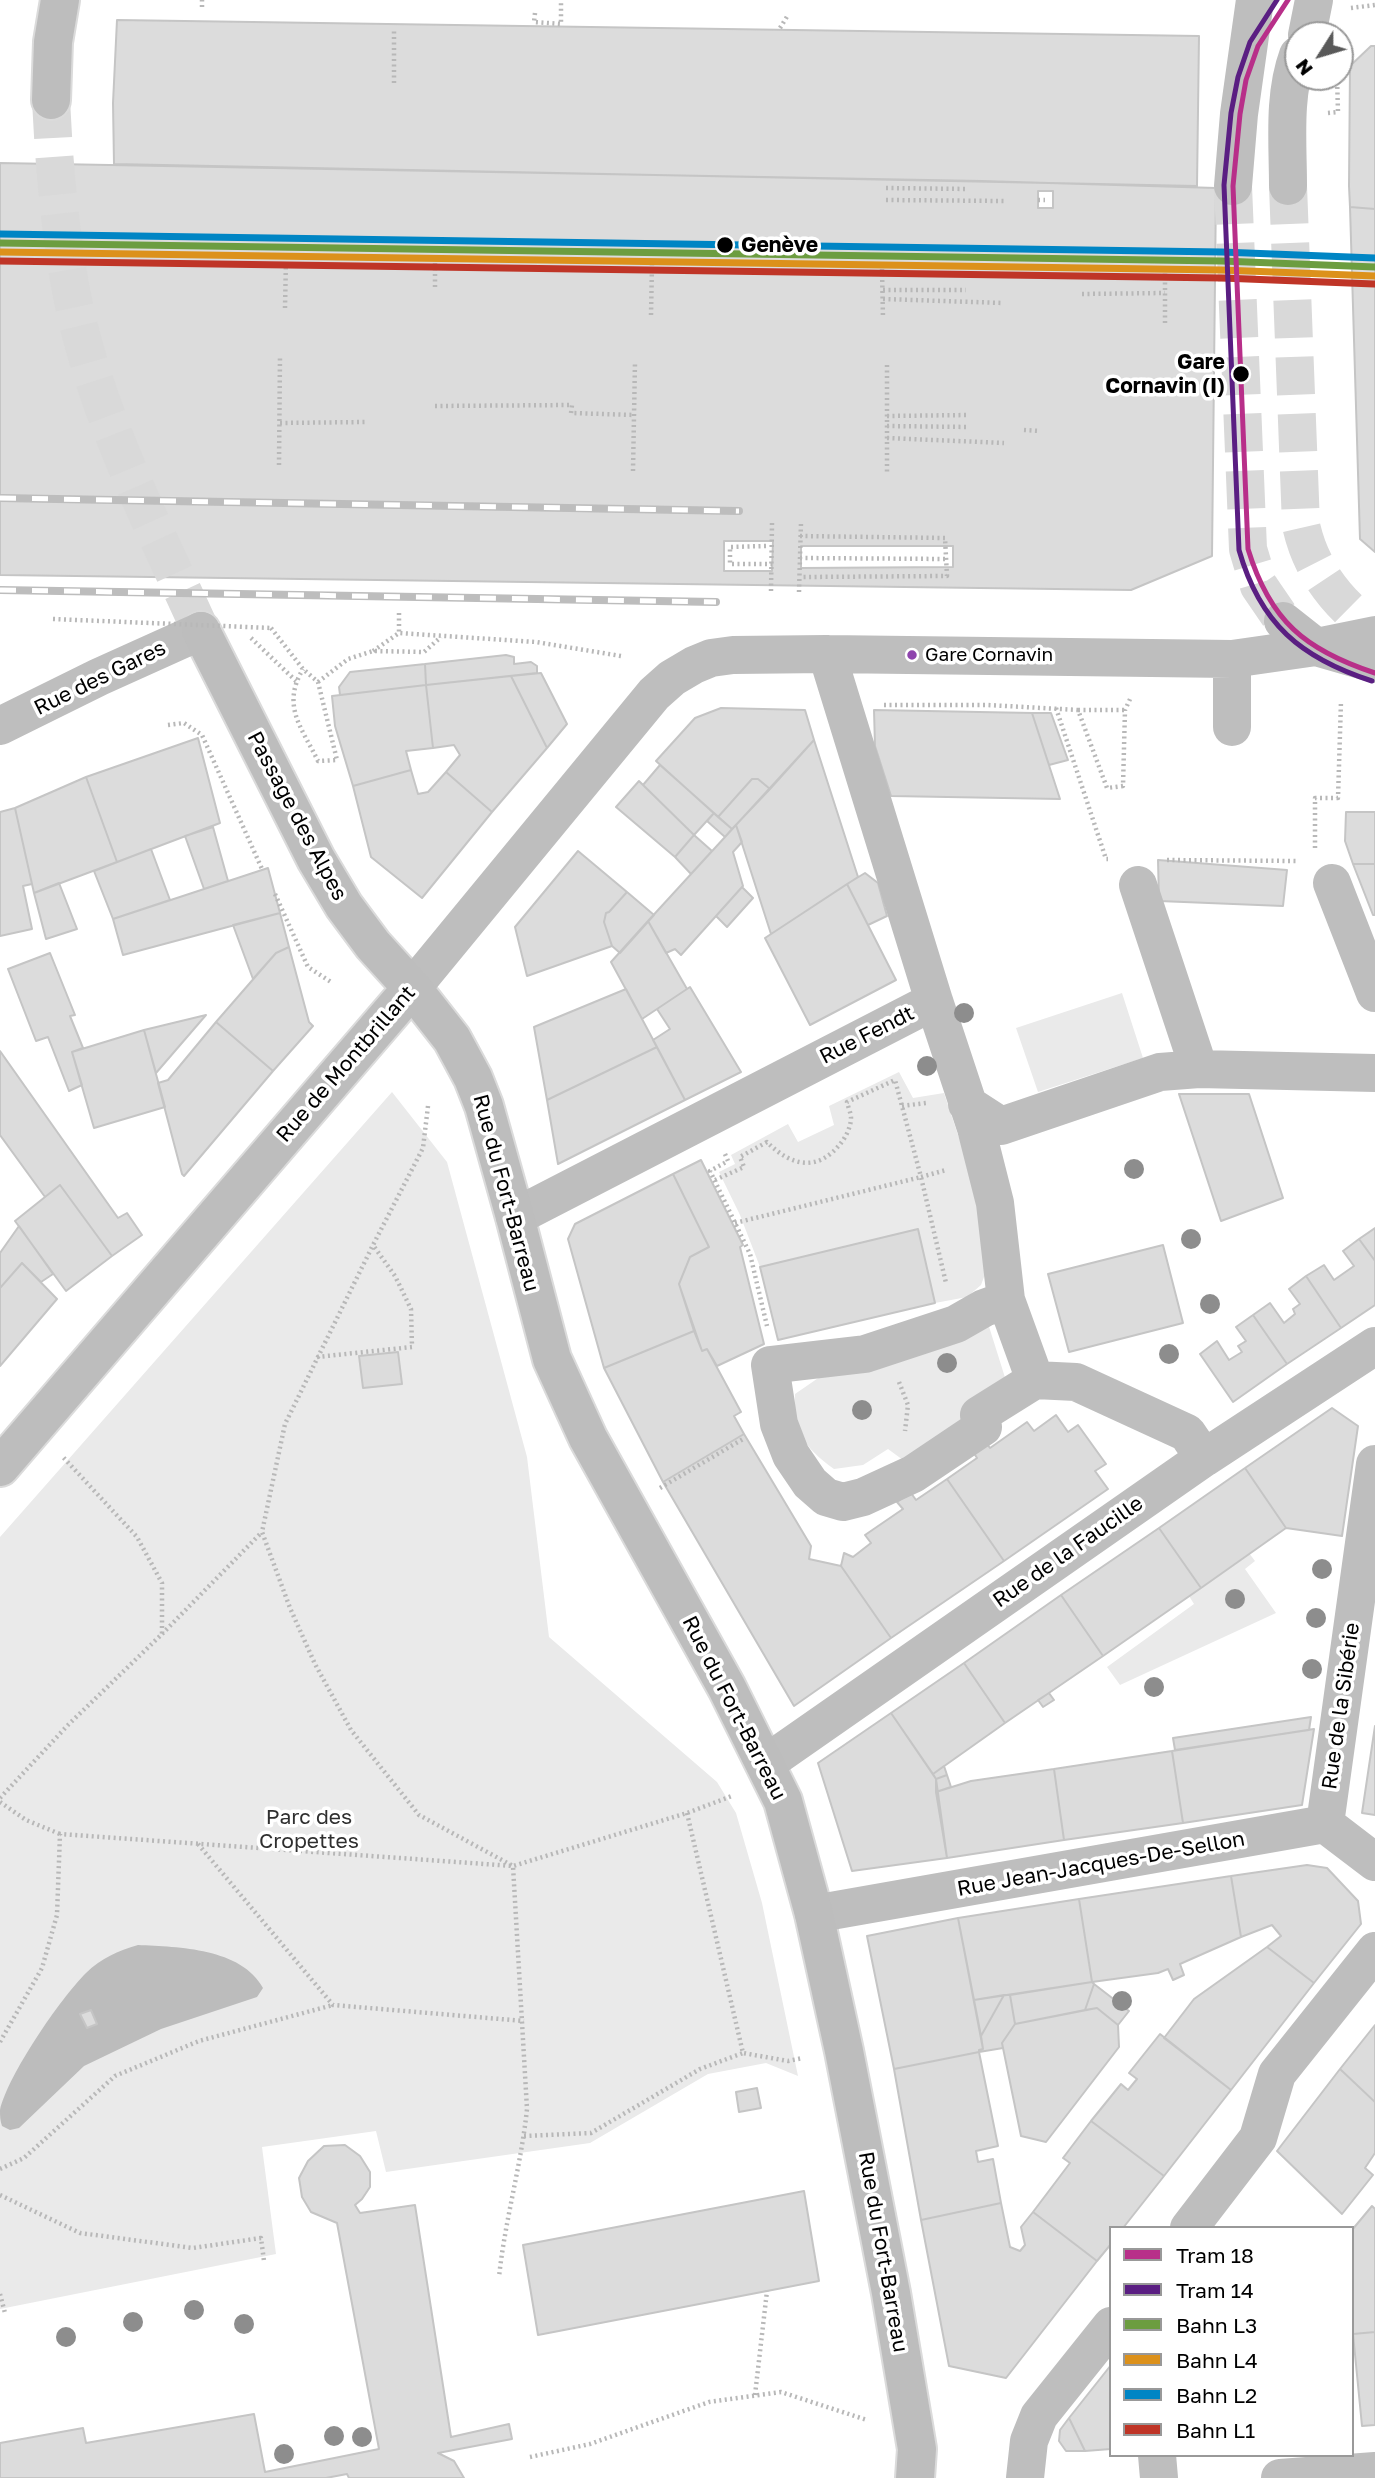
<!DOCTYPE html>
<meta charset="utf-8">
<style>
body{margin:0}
#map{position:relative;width:1375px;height:2478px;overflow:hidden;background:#fff;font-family:"Golos Text",sans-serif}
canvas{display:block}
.legend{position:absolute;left:1109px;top:2226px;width:245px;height:231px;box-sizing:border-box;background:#fff;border:2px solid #999;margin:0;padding:9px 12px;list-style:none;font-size:21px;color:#000}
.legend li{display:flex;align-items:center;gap:14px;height:35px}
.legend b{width:35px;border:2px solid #999}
.north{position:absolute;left:1284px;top:21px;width:70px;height:70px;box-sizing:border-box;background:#fff;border:2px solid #999;border-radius:50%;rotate:233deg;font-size:19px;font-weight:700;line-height:28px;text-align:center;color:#000}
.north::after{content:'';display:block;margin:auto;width:24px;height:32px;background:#595959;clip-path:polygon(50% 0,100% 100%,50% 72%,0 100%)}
</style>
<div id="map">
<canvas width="1375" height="2478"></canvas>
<ul class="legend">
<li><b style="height:9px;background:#b82f89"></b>Tram 18</li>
<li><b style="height:9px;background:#5a1e82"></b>Tram 14</li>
<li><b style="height:9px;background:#6c9d40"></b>Bahn L3</li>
<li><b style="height:9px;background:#dc911b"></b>Bahn L4</li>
<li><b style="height:9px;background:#0085c4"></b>Bahn L2</li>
<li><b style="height:9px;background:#bf3527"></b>Bahn L1</li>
</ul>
<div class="north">N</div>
</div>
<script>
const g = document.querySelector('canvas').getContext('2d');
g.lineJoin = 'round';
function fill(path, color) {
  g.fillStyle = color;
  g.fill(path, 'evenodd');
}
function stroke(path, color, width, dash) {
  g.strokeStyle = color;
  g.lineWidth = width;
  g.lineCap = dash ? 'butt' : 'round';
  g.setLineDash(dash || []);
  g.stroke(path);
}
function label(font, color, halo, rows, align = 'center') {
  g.font = font + ' "Golos Text",sans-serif';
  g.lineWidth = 7;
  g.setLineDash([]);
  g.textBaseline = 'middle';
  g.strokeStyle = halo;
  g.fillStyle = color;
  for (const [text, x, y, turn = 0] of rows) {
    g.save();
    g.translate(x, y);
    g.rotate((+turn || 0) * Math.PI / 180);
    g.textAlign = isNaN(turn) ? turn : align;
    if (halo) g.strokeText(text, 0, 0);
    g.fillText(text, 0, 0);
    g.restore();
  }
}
const green = new Path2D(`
 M 1122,993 L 1143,1058 L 1038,1092 L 1016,1028 Z
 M 899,1072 L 913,1098 L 944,1093 L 981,1204 L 987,1269 L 981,1285 L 967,1297 L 935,1303 L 917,1229 L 760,1267 L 740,1215 L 719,1172 L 735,1164 L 731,1155 L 788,1124 L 798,1142 L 834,1125 L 829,1106 Z
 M 392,1092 L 447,1162 L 527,1457 L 549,1637 L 717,1782 L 736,1813 L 762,1903 L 798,2076 L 766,2063 L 708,2074 L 590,2143 L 386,2172 L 376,2131 L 262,2147 L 276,2254 L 0,2309 L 0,1537 Z
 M 986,1317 L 1008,1387 L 903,1460 L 888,1449 L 863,1465 L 834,1469 C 804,1447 793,1432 795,1394 L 872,1341 Z
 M 1249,1553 L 1255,1561 L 1245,1569 L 1276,1613 L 1120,1685 L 1107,1667 L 1194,1604 L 1189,1596 Z`);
const water = new Path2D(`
 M 138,1945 C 179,1947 241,1948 263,1988 L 257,1997 L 161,2029 L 84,2066 L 19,2128 L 10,2130 L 2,2126 C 0,2121 0,2115 0,2110 C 8,2075 60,1999 86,1973 C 101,1958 118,1951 138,1945 Z`);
const building = new Path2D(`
 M 117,20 L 1199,36 L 1197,186 L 114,164 L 113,103 Z
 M 1371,46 L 1375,46 L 1375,209 L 1350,207 L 1349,186 L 1350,66 Z
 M 0,163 L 982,181 L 1216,188 L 1212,556 L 1131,590 L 0,575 Z
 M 1038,191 L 1053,191 L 1053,208 L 1038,208 Z
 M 1350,207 L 1375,209 L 1375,552 L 1360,539 Z
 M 724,541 L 773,541 L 772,571 L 724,571 Z
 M 801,546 L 953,546 L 953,567 L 801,568 Z
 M 506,655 L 514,657 L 514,664 L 531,662 L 537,666 L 537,673 L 426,685 L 425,664 Z
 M 425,664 L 426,685 L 340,695 L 339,687 L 350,672 Z
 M 541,673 L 567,724 L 547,748 L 511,676 Z
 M 511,676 L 547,748 L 492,812 L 446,772 L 460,755 L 454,745 L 433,748 L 426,685 Z
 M 426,685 L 433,748 L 406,751 L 411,770 L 353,786 L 335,726 L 332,696 Z
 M 721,708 L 805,710 L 814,740 L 770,789 L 758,779 L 752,779 L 718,817 L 656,761 L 695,718 Z
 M 874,710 L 1032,713 L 1060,799 L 891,796 L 875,746 Z
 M 1032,713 L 1051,713 L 1068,760 L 1049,765 Z
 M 198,738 L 220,823 L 117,862 L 86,777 Z
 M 814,740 L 858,877 L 771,934 L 736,825 Z
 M 660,765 L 714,813 L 694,835 L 643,785 Z
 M 411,770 L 418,794 L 428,792 L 446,772 L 492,812 L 422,898 L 371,857 L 353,786 Z
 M 86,777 L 117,862 L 34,893 L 15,808 Z
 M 752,779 L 758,779 L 770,789 L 732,829 L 718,817 Z
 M 639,781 L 694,835 L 675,857 L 616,807 Z
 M 15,808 L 32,884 L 23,886 L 32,929 L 0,936 L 0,812 Z
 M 1346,812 L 1375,812 L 1375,864 L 1353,864 L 1345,841 Z
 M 714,813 L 732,829 L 725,837 L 707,821 Z
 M 736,825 L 742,842 L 733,852 L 743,886 L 681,955 L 675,949 L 666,953 L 648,921 Z
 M 213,827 L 228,881 L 204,889 L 185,836 Z
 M 694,835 L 712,851 L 691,874 L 675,857 Z
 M 151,849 L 170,900 L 113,919 L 94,871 Z
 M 578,851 L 627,892 L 609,912 L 606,913 L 604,922 L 612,946 L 527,976 L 515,927 Z
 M 1158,860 L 1287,870 L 1283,906 L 1159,901 Z
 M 1353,864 L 1375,864 L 1375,915 L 1373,915 Z
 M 268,868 L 280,913 L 123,955 L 113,919 Z
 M 865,873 L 878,883 L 887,916 L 868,925 L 847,884 Z
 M 59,883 L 77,929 L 46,939 L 34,893 Z
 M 847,884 L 896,980 L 810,1025 L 765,938 Z
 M 742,887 L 753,898 L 727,927 L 716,916 Z
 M 627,892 L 654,915 L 620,953 L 612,946 L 604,922 L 606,913 L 609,912 Z
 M 280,913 L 289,947 L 276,953 L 253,979 L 233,925 Z
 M 648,921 L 687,989 L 642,1019 L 611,962 Z
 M 289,947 L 309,1022 L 313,1026 L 273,1071 L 216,1022 L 276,953 Z
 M 50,953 L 75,1015 L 70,1016 L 83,1048 L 72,1052 L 82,1085 L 69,1091 L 48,1037 L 36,1041 L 8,969 Z
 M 690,987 L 741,1072 L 685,1100 L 653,1040 L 670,1029 L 657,1009 Z
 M 626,989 L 657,1047 L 547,1100 L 534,1027 Z
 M 206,1015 L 156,1073 L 144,1030 Z
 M 216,1022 L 273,1071 L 184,1176 L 182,1174 L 158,1083 L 168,1080 Z
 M 144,1030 L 165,1107 L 94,1128 L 72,1052 Z
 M 657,1047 L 685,1100 L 558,1164 L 547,1100 Z
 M 0,1051 L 118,1218 L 127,1213 L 142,1235 L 112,1256 L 60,1185 L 45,1197 L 0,1135 Z
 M 1179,1094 L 1249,1094 L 1283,1198 L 1221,1221 Z
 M 701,1160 L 743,1245 L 740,1247 L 764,1344 L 717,1366 L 707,1349 L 702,1351 L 679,1284 L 690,1257 L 709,1247 L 673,1174 Z
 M 673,1174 L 709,1247 L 690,1257 L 679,1284 L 694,1331 L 604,1368 L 568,1239 L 575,1224 Z
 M 60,1185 L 112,1256 L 66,1291 L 15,1221 Z
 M 19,1226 L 53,1274 L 41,1282 L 22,1263 L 0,1288 L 0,1253 Z
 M 1375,1228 L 1375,1261 L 1359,1239 Z
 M 918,1229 L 935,1303 L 778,1340 L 760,1267 Z
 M 1359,1239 L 1375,1261 L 1375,1305 L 1341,1328 L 1306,1276 L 1324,1265 L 1334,1280 L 1354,1266 L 1343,1251 Z
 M 1163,1245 L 1183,1323 L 1069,1352 L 1048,1274 Z
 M 22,1263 L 57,1299 L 0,1366 L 0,1288 Z
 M 1306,1276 L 1341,1328 L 1287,1364 L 1253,1315 L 1270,1303 L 1284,1323 L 1295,1314 L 1293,1309 L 1300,1304 L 1289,1289 Z
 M 1253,1315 L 1287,1364 L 1233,1402 L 1200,1354 L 1217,1341 L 1229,1360 L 1242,1352 L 1238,1346 L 1246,1341 L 1236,1327 Z
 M 694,1331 L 702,1351 L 707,1349 L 741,1412 L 734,1416 L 744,1434 L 663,1482 L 604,1368 Z
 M 398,1352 L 402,1384 L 363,1388 L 359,1356 Z
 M 1332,1408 L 1358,1426 L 1342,1536 L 1286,1528 L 1245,1468 Z
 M 1056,1415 L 1068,1432 L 1078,1425 L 1106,1464 L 1095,1471 L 1108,1489 L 1004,1561 L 947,1479 L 977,1458 L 972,1450 L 985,1441 L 990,1448 L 1027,1422 L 1034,1431 Z
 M 744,1434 L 811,1546 L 809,1559 L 841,1566 L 891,1638 L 794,1706 L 663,1482 Z
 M 1245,1468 L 1286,1528 L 1201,1588 L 1159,1528 Z
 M 947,1479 L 1004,1561 L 891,1638 L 841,1566 L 844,1553 L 853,1557 L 871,1543 L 865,1535 L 903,1509 L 897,1502 L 911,1493 L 916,1500 Z
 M 1159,1528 L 1201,1588 L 1103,1656 L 1061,1595 Z
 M 1061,1595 L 1103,1656 L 1005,1723 L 964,1663 Z
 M 964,1663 L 1005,1723 L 933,1774 L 891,1713 Z
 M 1049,1693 L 1054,1700 L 1043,1707 L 1038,1700 Z
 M 891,1713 L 936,1779 L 947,1858 L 852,1871 L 818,1763 Z
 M 1311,1717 L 1309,1730 L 1175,1750 L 1173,1738 Z
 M 1375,1726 L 1375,1815 L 1362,1813 Z
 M 1314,1729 L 1302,1805 L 1183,1823 L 1172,1751 Z
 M 1172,1751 L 1183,1823 L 1064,1840 L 1054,1769 Z
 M 944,1766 L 947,1775 L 936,1779 L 933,1774 Z
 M 1054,1769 L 1064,1840 L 947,1858 L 936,1792 L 971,1781 Z
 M 947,1775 L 951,1787 L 936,1792 L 936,1779 Z
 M 1307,1865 L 1327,1868 L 1358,1901 L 1361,1924 L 1314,1983 L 1267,1947 L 1281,1936 L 1272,1925 L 1241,1937 L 1231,1876 Z
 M 1231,1876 L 1241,1937 L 1180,1964 L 1184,1975 L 1173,1980 L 1168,1969 L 1158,1973 L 1092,1982 L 1079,1899 Z
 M 1079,1899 L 1092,1982 L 974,2000 L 958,1918 Z
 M 958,1918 L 983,2049 L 979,2050 L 979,2052 L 894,2069 L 867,1936 Z
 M 1267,1947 L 1314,1983 L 1231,2090 L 1164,2038 L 1194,1999 Z
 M 1092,1982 L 1094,1984 L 1085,2010 L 1015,2024 L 1010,1995 Z
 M 1094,1984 L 1129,2011 L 1118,2025 L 1097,2008 L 1085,2010 Z
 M 1004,1995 L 981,2036 L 974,2000 Z
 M 1004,1995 L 1010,1995 L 1015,2024 L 1002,2043 L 1003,2048 L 979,2052 L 979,2050 L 983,2049 L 981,2036 Z
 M 1097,2008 L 1118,2025 L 1119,2047 L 1046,2142 L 1021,2136 L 1002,2043 L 1015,2024 Z
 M 91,2010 L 97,2024 L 87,2028 L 80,2014 Z
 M 1375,2025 L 1375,2102 L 1340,2069 Z
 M 1160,2034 L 1231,2090 L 1164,2176 L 1091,2121 L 1121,2084 L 1128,2090 L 1137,2079 L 1129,2073 Z
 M 979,2052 L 998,2146 L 976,2151 L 978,2162 L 993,2159 L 1001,2203 L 921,2220 L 894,2069 Z
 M 1340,2069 L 1375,2102 L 1375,2153 L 1365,2168 L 1373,2175 L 1342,2214 L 1277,2151 Z
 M 757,2088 L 761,2108 L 739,2112 L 736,2092 Z
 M 1091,2121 L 1164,2176 L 1123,2228 L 1111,2228 L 1111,2244 L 1097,2261 L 1033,2212 L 1070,2163 L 1063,2158 Z
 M 345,2145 L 360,2156 L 370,2172 L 370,2187 L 362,2199 L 355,2205 L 360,2213 L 415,2205 L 451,2437 L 509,2424 L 512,2439 L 438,2453 L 454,2461 L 464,2478 L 349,2478 L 347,2474 L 326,2478 L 0,2478 L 0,2443 L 83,2428 L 86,2443 L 254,2414 L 265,2472 L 379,2449 L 337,2223 L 311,2212 L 302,2197 L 299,2178 L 308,2161 L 324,2146 Z
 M 804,2191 L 819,2281 L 538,2335 L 523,2245 Z
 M 1001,2203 L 1010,2247 L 1020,2251 L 1025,2245 L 1021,2227 L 1033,2212 L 1097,2261 L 1006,2378 L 949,2366 L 921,2220 Z
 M 1372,2206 L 1375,2209 L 1375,2332 L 1353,2334 L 1352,2230 Z
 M 1375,2332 L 1375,2425 L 1362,2426 L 1353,2334 Z
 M 1111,2365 L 1111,2449 L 1085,2451 L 1069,2418 Z
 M 1069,2418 L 1085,2451 L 1066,2451 L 1059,2441 L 1060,2430 Z`);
const minorTunnel = new Path2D(`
 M 1233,186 L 1248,549 L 1259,586 L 1283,621
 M 1288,186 L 1301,525 C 1309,562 1328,591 1357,617`);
const majorTunnel = new Path2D(`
 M 51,100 C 54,162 59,223 70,285 C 92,407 150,519 201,631`);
const path = new Path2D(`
 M 202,7 L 202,0
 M 1351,8 L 1375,5
 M 535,13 L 534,22 L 561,24 L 561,0
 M 780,28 L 788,15
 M 394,83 L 394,28
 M 1328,113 L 1338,112 L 1337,77
 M 886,188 L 968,189
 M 886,200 L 1004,201
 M 1038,200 L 1045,200
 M 882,269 L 883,318
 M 435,287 L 435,261
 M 883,290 L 966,290
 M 1082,294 L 1165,293
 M 883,299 L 1003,303
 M 285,308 L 286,259
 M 651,315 L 652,265
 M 1165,323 L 1165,273
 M 887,365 L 887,475
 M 435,406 L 572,405 L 571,413 L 634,415
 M 887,416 L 969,415
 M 280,423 L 366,422
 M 887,426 L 969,427
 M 1024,430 L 1040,431
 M 887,438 L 1004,443
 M 279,465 L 280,355
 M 633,471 L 635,362
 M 800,536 L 945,538 L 947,576 L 802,577
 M 766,546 L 730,547 L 730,564 L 772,564
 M 800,558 L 946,559
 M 771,591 L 772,523
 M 799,592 L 801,523
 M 399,613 L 399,633
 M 271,628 L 303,669 L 318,682 L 337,760 L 318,761 C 302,728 281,706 303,669
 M 251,638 L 296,681
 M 373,651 L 399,633 L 536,642 L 621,656
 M 318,682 L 348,659 L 373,651 L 424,652 L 441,637
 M 884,705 L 988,705 L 1078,710 L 1107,788 L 1123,786 L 1125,710 L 1131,697
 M 1056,708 L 1106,859 L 1108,859
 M 1078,710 L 1125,710
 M 168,725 L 184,723 L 202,735 L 262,869
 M 1315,848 L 1315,798 L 1338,798 L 1341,701
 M 1167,860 L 1298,861
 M 275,894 L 308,967 L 331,982
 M 428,1106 L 423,1148 L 373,1245 L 285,1424 L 262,1532 L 290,1608 L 315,1664 L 351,1730 L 419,1815 L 513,1866 L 527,2109 C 521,2166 505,2220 499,2277
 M 902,1106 L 926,1103
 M 725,1154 L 728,1161 L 710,1171 L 750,1254 L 767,1326
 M 715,1180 L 744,1167 L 740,1157 L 767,1142 C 792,1167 818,1172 841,1143 C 846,1137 851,1126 851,1118 C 851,1113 848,1107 847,1102 L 895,1080 L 921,1177 L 946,1170
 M 735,1223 L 921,1177 L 946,1283
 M 317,1357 L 412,1347 L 411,1309 L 395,1276 L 373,1245
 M 899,1382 L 908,1405 L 905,1431
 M 660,1488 L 743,1439
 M 162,1634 L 262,1532
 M 0,1798 L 68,1725 L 162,1634 L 162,1583 L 137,1537 L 63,1457
 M 0,1802 L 26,1820 L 60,1834
 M 687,1813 L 743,2053 L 788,2061 L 803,2058
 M 198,1844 L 333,2005 L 524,2021
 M 0,2042 L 42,1968 L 57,1915 L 60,1834 L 513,1866 L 687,1813 L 732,1796
 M 524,2136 L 591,2133 L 700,2069 L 743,2053
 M 0,2169 L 24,2158 L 115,2076 L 199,2041 L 333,2005
 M 0,2195 L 80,2233 L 193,2248 L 261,2238 L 264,2261
 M 0,2294 L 5,2313
 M 755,2395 L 767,2291
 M 530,2457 L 590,2444 L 709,2402 L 781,2392 L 867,2420`);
const minor = new Path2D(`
 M 1307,35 L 1314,0
 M 1233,186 L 1239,114 L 1255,0
 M 1288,186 C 1288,143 1283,96 1298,55
 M 1283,621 L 1316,647 L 1375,664
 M 0,726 L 99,677 L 201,631
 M 1232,727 L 1232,659
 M 1332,883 L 1375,993
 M 1138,885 L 1199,1069 L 1375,1073
 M 412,988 L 654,694 L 672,678 L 694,665 L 711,658 L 733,655 L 827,654 L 1232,659 L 1316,647 L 1375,635
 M 934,1001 L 976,1128 L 995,1203 L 1006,1300 L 1035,1380 L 979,1415 L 983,1427 L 913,1474 L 863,1497 L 843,1502 L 826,1497 L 810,1483 L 791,1455 L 779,1424 L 770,1365 L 865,1354 L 956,1324 L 984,1308 L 1006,1300
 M 967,1104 L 1001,1126 L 1160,1072 L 1199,1069
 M 515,1217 L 934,1001 L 827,654
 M 1035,1380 L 1076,1382 L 1187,1433 L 1204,1458
 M 765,1764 L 1204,1458 L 1375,1346
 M 1325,1824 L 1375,1464
 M 814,1914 L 1325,1824 L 1375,1862
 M 1189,2228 L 1258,2138 L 1277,2074 L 1375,1951
 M 1157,2455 L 1159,2478
 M 1025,2478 L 1029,2441 L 1039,2416 L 1111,2326
 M 1280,2478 L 1375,2471`);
const major = new Path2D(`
 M 51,100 L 53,42 L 60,0
 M 201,631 L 316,859 L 344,906 L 373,945 L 412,988 L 452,1039 L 473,1078 L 484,1106 L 515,1217 L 552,1359 L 588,1438 L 727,1688 L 783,1801 L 814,1914 L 844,2051 L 891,2293 L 917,2449 L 915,2478
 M 0,1467 L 412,988`);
const rail = new Path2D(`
 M 0,498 L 739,511
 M 0,590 L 716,602`);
const pathBridge = new Path2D(`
 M 53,619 L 271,628`);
const rail1 = new Path2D(`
 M 0,243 L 1222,261 L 1375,267`);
const rail2 = new Path2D(`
 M 0,252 L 1222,270 L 1375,276`);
const rail3 = new Path2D(`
 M 0,234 L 1222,252 L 1375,258`);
const rail4 = new Path2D(`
 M 0,261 L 1222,278 L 1374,284`);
const tram1 = new Path2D(`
 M 1288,0 L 1258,46 L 1246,80 L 1240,114 L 1233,186 L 1248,549 C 1270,621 1305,650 1375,673`);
const tram2 = new Path2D(`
 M 1277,0 L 1250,42 L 1238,77 L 1231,113 L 1224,185 L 1239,550 C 1260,624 1301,658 1372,681`);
const trees = [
 [964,1013],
 [927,1066],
 [1134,1169],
 [1191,1239],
 [1210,1304],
 [1169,1354],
 [947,1363],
 [862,1410],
 [1322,1569],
 [1235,1599],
 [1316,1618],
 [1312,1669],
 [1154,1687],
 [1122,2001],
 [194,2310],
 [133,2322],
 [244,2324],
 [66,2337],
 [334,2436],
 [362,2437],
 [284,2454]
];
const markers = [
 [725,245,9,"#000"],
 [1241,374,9,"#000"],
 [912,655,6,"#8e44ad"]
];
const busNames = [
 ["Gare Cornavin",925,655]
];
const stopNames = [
 ["Genève",741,245],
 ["Gare",1225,362,"right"],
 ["Cornavin (I)",1225,386,"right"]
];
const streetNames = [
 ["Rue des Gares",100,678,-26],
 ["Passage des Alpes",297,816,62],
 ["Rue Fendt",867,1035,-27],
 ["Rue de Montbrillant",346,1064,-49],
 ["Rue du Fort-Barreau",506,1193,75],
 ["Rue de la Faucille",1068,1552,-35],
 ["Rue de la Sibérie",1341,1706,-82],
 ["Rue du Fort-Barreau",734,1708,63],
 ["Rue Jean-Jacques-De-Sellon",1101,1864,-10],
 ["Rue du Fort-Barreau",883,2252,80]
];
const parkNames = [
 ["Parc des",309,1817],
 ["Cropettes",309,1841]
];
fill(green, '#eaeaea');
fill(water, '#bcbcbc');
fill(building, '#dcdcdc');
stroke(building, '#c5c5c5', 2);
stroke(minorTunnel, '#d9d9d9', 38, [38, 19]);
stroke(majorTunnel, '#d9d9d9', 38, [38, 19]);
stroke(major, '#dbdbdb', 42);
stroke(path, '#b8b8b8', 4.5, [2, 3.5]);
stroke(minor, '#bebebe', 38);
stroke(major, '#bdbdbd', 38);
stroke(rail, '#bdbdbd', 8);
stroke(rail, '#fff', 5, [16]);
stroke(pathBridge, '#b8b8b8', 4.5, [2, 3.5]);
stroke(rail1, '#6c9d40', 7);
stroke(rail2, '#dc911b', 7);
stroke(rail3, '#0085c4', 7);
stroke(rail4, '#bf3527', 7);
stroke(tram1, '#b82f89', 5);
stroke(tram2, '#5a1e82', 5);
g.fillStyle = '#8d8d8d';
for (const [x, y] of trees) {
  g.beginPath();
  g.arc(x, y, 10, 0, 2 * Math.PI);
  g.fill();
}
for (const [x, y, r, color] of markers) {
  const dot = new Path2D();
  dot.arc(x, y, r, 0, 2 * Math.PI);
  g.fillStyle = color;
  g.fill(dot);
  stroke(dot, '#fff', 2.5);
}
label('19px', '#000', '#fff', busNames, 'left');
label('bold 21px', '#000', '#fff', stopNames, 'left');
label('21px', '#000', '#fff', streetNames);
label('21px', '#2f2f2f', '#fff', parkNames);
</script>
